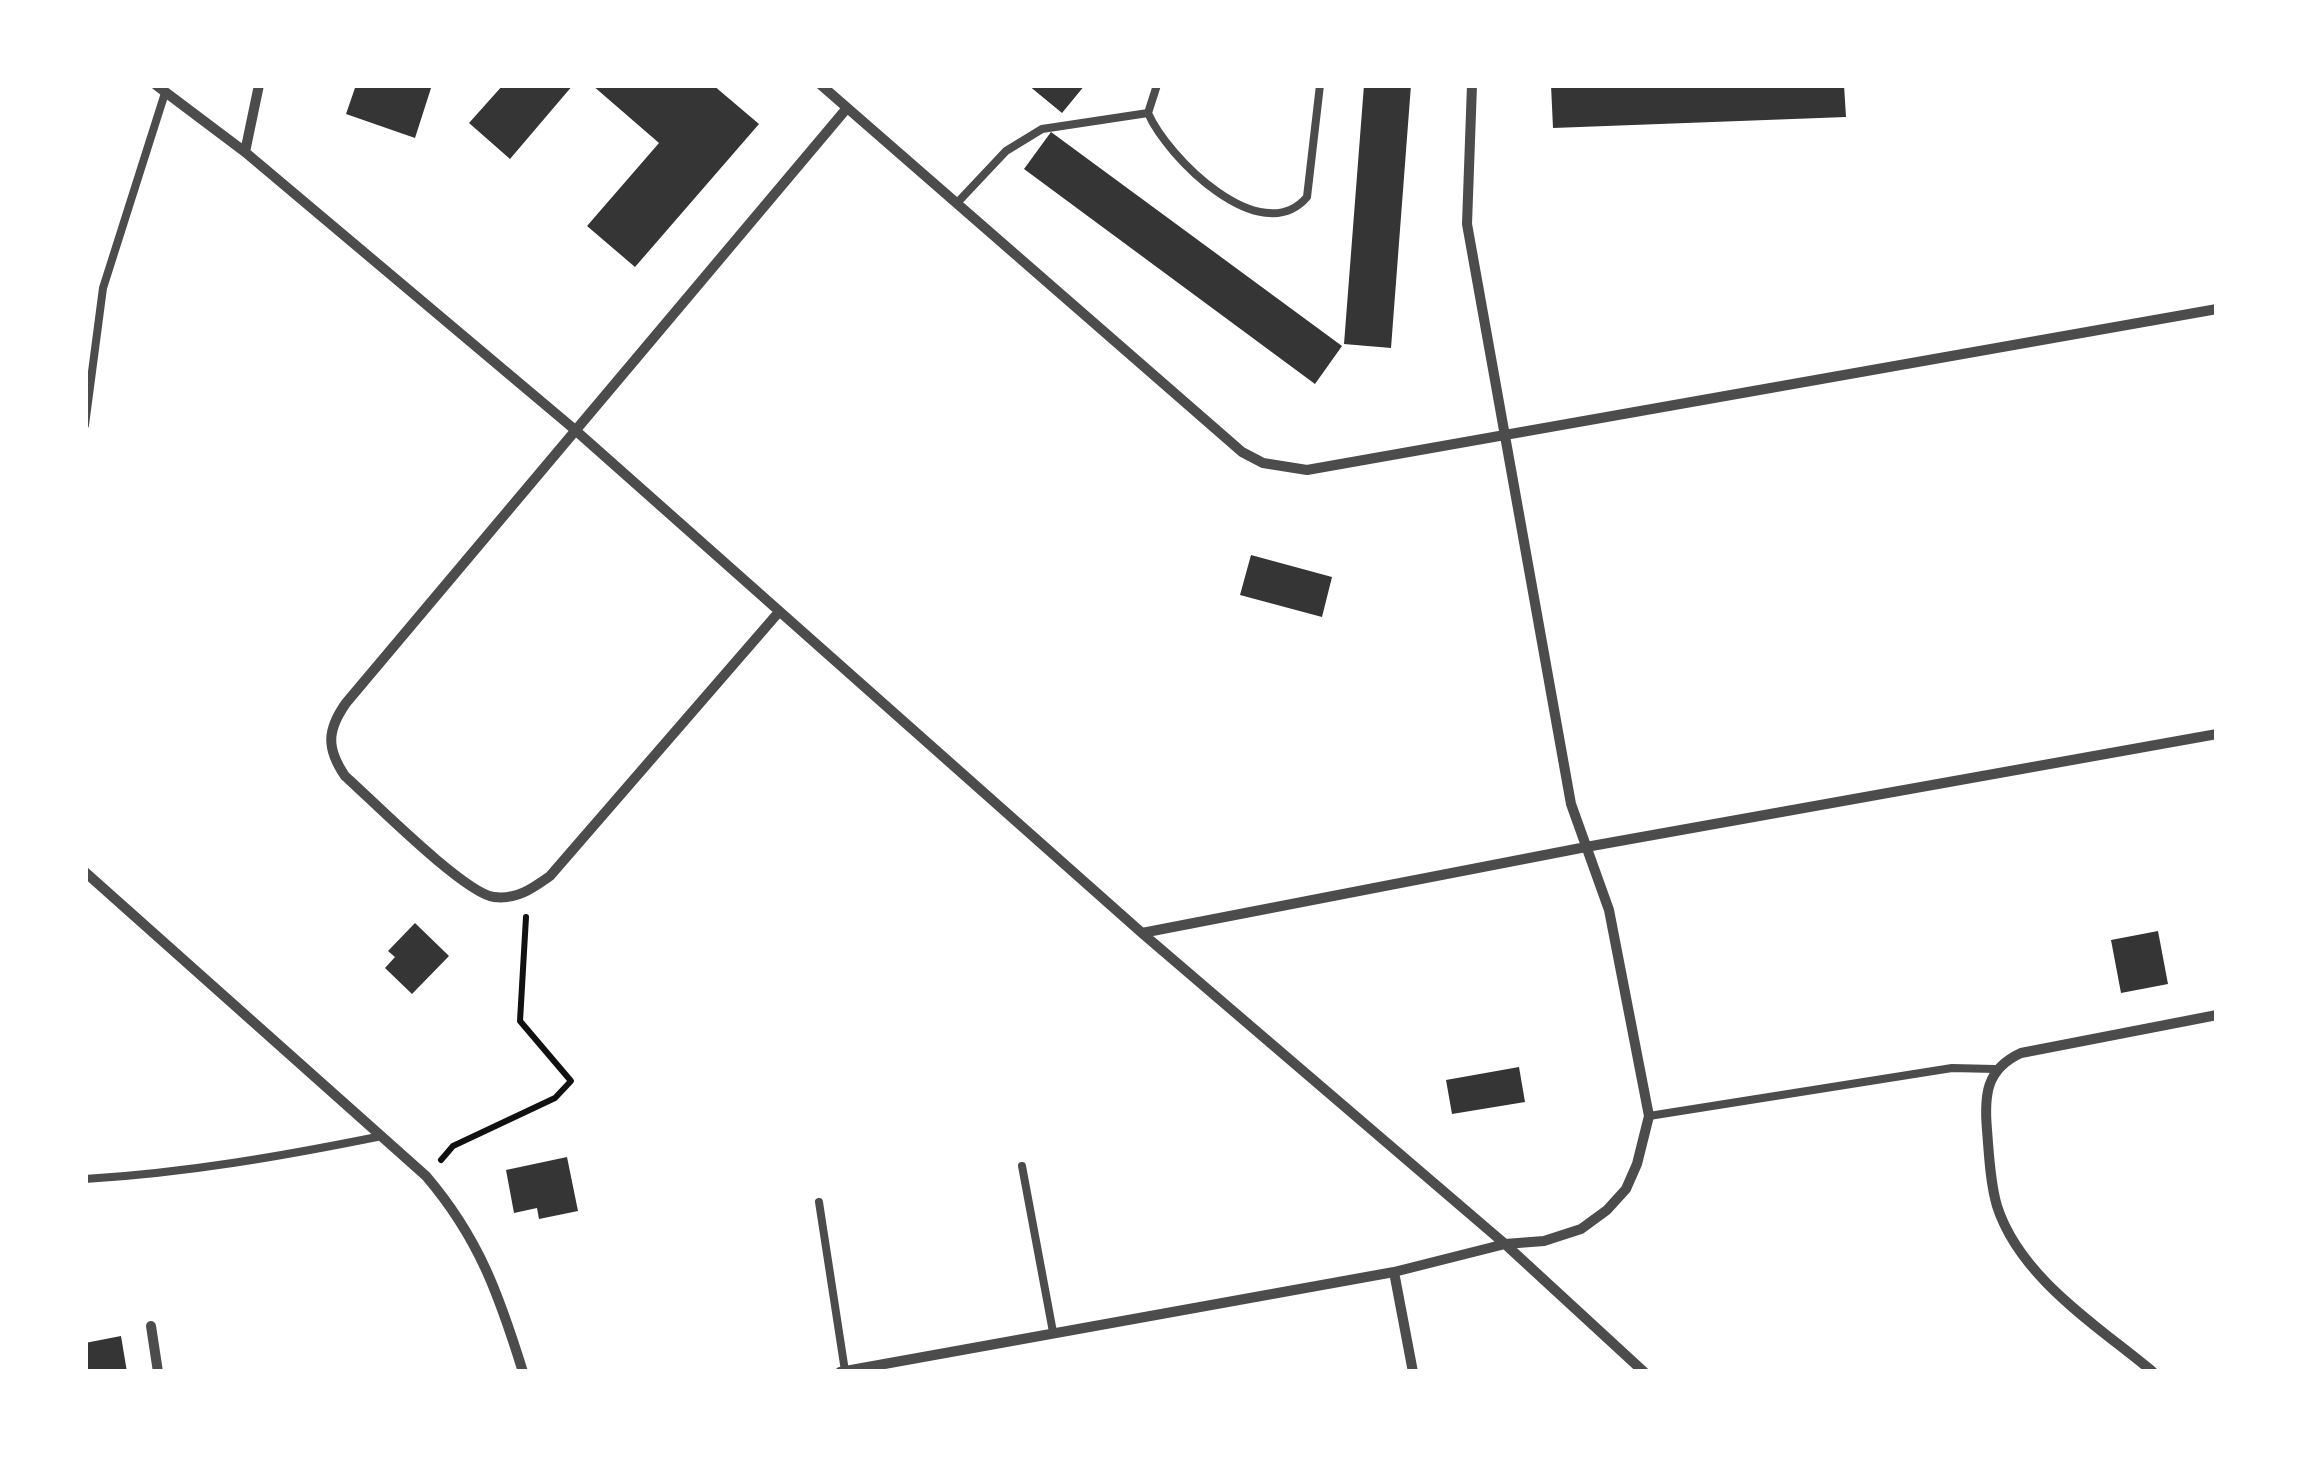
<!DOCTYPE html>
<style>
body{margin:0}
#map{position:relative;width:2302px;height:1457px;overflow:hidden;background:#fff;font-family:Signika,sans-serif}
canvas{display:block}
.frame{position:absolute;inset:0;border:88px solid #fff;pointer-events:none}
</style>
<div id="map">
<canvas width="2302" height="1457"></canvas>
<div class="frame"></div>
</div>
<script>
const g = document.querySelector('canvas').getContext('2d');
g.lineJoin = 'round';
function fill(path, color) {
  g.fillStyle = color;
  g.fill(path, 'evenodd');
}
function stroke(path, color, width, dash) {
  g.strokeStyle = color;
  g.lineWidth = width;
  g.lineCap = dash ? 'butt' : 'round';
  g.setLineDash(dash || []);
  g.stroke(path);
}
const building = new Path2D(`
 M 356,85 L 432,85 L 415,138 L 346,114 Z
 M 503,85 L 573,85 L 510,159 L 469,123 Z
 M 592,85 L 713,85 L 759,124 L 635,267 L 587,226 L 659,143 Z
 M 1028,85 L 1085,85 L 1062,113 Z
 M 1364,85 L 1411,85 L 1391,348 L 1344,344 Z
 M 1551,85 L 1844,85 L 1846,117 L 1553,128 Z
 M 1051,132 L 1342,346 L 1315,384 L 1024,169 Z
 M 1251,555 L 1332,577 L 1322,617 L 1240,595 Z
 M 415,923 L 449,956 L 412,994 L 385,968 L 395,957 L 388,951 Z
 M 2158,931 L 2168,984 L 2121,993 L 2111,940 Z
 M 1519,1067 L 1525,1102 L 1452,1114 L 1446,1080 Z
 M 567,1157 L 578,1211 L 539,1219 L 537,1208 L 514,1213 L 506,1170 Z
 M 121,1336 L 127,1372 L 85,1372 L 85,1343 Z`);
const path = new Path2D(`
 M 441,1160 L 453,1146 L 555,1098 L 571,1081 L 520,1021 L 526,917`);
const service = new Path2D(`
 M 1157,85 L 1148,113 C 1167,157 1261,251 1307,197 L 1320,85
 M 957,203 L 1006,151 L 1042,129 L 1148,113
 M 85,425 L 103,288 L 165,93
 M 1649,1116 L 1952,1068 L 1995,1069
 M 1022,1166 L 1053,1332
 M 85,1179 C 186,1173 283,1156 382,1136
 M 819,1202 L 845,1371`);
const minor = new Path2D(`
 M 156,85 L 245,152 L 574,429 L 1142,933 L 1505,1244 L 1644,1372
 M 821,85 L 1242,452 L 1263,463 L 1307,470 L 2217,309
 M 245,152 L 259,85
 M 778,613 L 550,876 C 533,888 517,900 494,897 C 465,894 372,800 345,776 C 326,748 327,730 346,703 L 847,108
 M 85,872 L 426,1176 C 479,1238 499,1295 523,1372
 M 1142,933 L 1586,847 L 2217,734
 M 1394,1272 L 1413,1372
 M 151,1326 L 158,1372
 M 840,1372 L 1394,1272 L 1505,1244 L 1544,1241 L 1581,1229 L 1607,1210 L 1626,1189 L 1637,1164 L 1649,1116 L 1609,910 L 1571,804 L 1467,224 L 1472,85
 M 2153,1372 C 2098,1326 2020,1278 1997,1206 C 1990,1182 1989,1154 1987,1130 C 1984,1095 1986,1069 2021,1053 L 2217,1015`);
fill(building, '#353535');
stroke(path, '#111', 6);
stroke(service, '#4c4c4c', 8);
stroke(minor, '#4c4c4c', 10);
</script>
